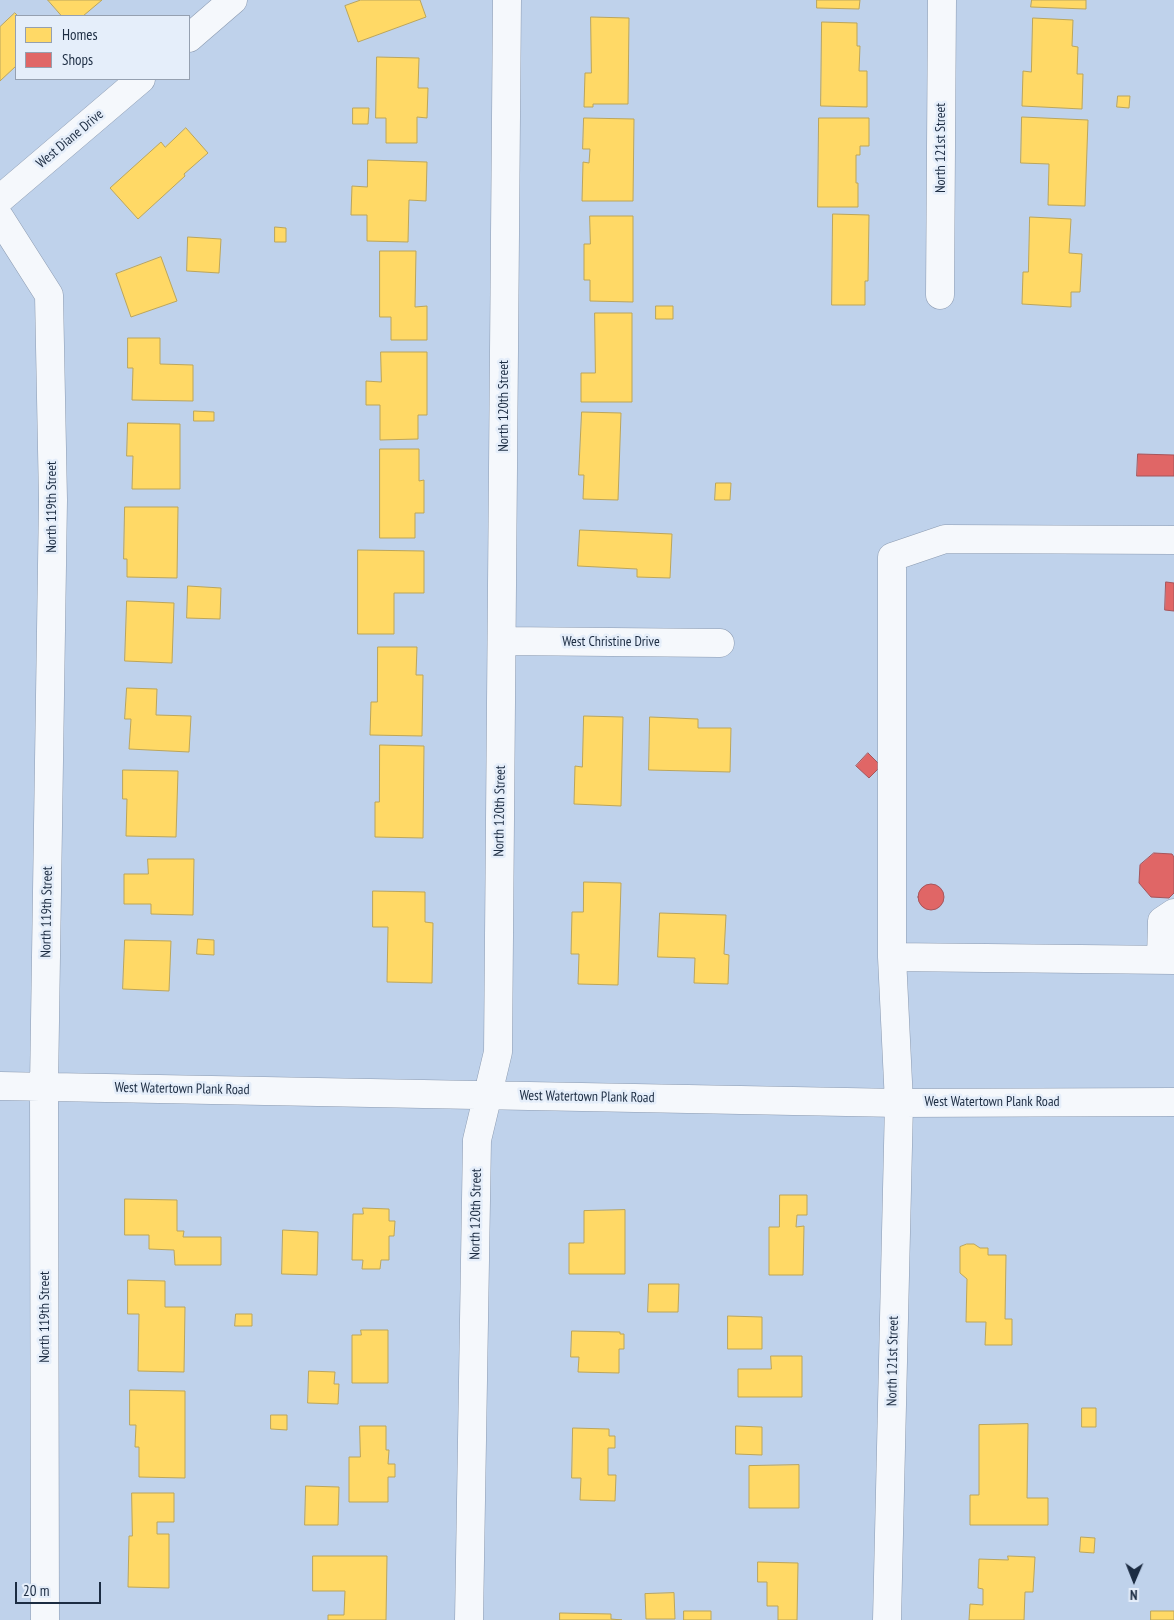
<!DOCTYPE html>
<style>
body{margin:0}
#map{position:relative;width:1174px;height:1620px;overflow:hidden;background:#bfd2eb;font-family:"PT Sans Narrow",sans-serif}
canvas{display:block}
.legend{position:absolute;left:15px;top:15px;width:175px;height:65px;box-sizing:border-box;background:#e5eefa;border:1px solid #95a0b0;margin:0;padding:6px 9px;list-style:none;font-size:15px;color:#1c2c42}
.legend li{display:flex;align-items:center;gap:10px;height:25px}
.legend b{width:25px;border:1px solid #95a0b0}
.north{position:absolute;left:1109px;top:1555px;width:50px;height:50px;-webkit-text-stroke:4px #e5eefa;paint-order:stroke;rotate:181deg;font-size:14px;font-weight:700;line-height:20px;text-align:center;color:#1c2c42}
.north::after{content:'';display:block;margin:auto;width:18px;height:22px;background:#1c2c42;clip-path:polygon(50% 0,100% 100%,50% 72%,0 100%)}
.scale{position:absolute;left:15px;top:1582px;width:86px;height:22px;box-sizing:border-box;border:2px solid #1c2c42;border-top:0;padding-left:6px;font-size:15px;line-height:18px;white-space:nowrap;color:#1c2c42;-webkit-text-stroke:4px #e5eefa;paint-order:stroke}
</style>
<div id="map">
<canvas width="1174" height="1620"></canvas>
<ul class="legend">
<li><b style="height:14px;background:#ffd966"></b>Homes</li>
<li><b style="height:14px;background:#e06666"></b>Shops</li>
</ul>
<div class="north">N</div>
<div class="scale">20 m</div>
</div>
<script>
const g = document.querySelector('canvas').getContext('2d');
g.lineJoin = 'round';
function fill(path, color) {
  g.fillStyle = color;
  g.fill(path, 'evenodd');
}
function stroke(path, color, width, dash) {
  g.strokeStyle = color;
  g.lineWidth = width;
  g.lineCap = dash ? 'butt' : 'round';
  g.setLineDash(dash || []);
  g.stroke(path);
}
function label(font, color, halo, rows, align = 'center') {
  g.font = font + ' "PT Sans Narrow",sans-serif';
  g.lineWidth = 5;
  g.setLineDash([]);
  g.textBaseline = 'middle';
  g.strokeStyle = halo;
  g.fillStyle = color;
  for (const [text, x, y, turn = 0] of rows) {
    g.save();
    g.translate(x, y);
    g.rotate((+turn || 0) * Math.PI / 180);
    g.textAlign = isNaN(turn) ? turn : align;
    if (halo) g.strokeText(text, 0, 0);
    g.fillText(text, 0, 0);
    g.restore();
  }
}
const homes = new Path2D(`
 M 48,0 L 102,0 L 83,16 L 62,16 Z
 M 361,0 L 420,0 L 426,17 L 358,42 L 345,6 Z
 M 817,0 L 860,0 L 859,9 L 817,8 Z
 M 1032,0 L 1086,0 L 1086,9 L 1031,7 Z
 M 15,13 L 18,16 L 16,16 L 16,66 L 0,81 L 0,27 Z
 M 591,17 L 629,18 L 628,104 L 593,104 L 593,107 L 584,107 L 585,73 L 591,73 Z
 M 1033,18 L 1073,20 L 1072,46 L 1078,47 L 1077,74 L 1083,74 L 1082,109 L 1022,106 L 1023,71 L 1031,72 Z
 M 822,22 L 857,23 L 857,46 L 860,46 L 859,71 L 867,71 L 867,107 L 821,106 Z
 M 377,57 L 419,58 L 418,88 L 428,88 L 427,118 L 417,117 L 417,143 L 386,143 L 386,118 L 376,118 Z
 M 1118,96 L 1130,96 L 1129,108 L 1117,107 Z
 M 353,108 L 369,108 L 368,124 L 353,124 Z
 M 1022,117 L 1088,120 L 1085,206 L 1048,205 L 1049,164 L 1021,163 Z
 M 584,118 L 634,119 L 633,201 L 582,201 L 583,162 L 589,163 L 590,149 L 583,149 Z
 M 819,118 L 869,118 L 869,146 L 860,146 L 860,155 L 856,155 L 856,183 L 858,183 L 858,207 L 818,207 Z
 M 186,128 L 208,153 L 184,174 L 185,176 L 138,219 L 110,188 L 161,142 L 165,147 Z
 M 368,160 L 427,162 L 426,201 L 409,200 L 408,242 L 367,241 L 367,215 L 351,215 L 352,186 L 367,187 Z
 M 833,214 L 869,215 L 868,281 L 865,281 L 865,305 L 832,305 Z
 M 590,216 L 633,216 L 633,302 L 590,301 L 590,280 L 584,280 L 584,244 L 590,244 Z
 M 1030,217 L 1071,219 L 1069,253 L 1082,254 L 1080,292 L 1071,292 L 1071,307 L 1022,304 L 1023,272 L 1028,272 Z
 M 275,227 L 286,228 L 286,242 L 275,242 Z
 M 188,237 L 221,239 L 219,273 L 187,271 Z
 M 380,251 L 416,251 L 415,307 L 427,306 L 427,340 L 391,340 L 391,317 L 380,317 Z
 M 161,257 L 177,301 L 131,317 L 116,274 Z
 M 656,306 L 673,306 L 673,319 L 656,319 Z
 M 595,313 L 632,313 L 632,402 L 581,402 L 581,373 L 595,373 Z
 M 128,338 L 160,338 L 160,364 L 193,365 L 193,401 L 132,400 L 133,368 L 128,368 Z
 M 381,352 L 427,352 L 427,415 L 418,415 L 418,439 L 380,440 L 380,405 L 366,405 L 366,381 L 381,382 Z
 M 194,411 L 214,412 L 214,421 L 194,421 Z
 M 582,412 L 621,413 L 618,500 L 583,499 L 584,475 L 579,475 Z
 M 128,423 L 180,424 L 180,489 L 132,489 L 133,456 L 127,456 Z
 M 380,449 L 419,449 L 419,481 L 424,480 L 424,513 L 415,513 L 415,538 L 380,538 Z
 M 716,483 L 731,483 L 730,500 L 715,500 Z
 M 125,507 L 178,507 L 177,578 L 127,577 L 127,559 L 124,559 Z
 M 580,530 L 672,534 L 670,578 L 637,577 L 637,569 L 578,566 Z
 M 358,550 L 424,551 L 424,593 L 394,593 L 394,634 L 358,634 Z
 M 188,586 L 221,588 L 220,619 L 187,618 Z
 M 127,601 L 174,603 L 172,663 L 125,661 Z
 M 378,647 L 417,647 L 416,675 L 423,675 L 422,736 L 370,735 L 371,702 L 377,702 Z
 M 127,688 L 157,689 L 156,715 L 191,716 L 189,752 L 129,749 L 131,719 L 125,719 Z
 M 584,716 L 623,717 L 621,806 L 574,804 L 575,766 L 582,767 Z
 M 650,717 L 698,719 L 698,728 L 731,728 L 730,772 L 649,770 Z
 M 380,745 L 424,746 L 423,838 L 375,837 L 375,802 L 379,802 Z
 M 123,770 L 178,771 L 176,837 L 126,836 L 127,799 L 123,799 Z
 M 148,859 L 194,859 L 193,915 L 151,914 L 151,904 L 124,904 L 124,874 L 148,874 Z
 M 584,882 L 621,883 L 618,985 L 578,984 L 579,954 L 571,954 L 572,912 L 583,912 Z
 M 373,891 L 425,892 L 425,922 L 433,923 L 432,983 L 387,982 L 388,927 L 373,927 Z
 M 660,913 L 726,915 L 724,954 L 729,955 L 728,984 L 694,983 L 695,958 L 658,957 Z
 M 198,939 L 214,940 L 214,955 L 197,954 Z
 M 125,940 L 171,941 L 169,991 L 123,989 Z
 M 780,1195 L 807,1195 L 807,1215 L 797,1215 L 796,1227 L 804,1226 L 803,1275 L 769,1275 L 769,1227 L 779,1227 Z
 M 125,1199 L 177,1200 L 177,1231 L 184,1231 L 183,1237 L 221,1237 L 221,1265 L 175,1265 L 174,1250 L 149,1249 L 149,1235 L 125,1235 Z
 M 363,1208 L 389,1209 L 389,1221 L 395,1221 L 394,1236 L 389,1236 L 389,1260 L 381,1260 L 380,1269 L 362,1269 L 363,1260 L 352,1260 L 353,1214 L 363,1214 Z
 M 625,1210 L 625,1274 L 569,1274 L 569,1243 L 584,1243 L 584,1211 Z
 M 283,1230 L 318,1232 L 317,1275 L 282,1274 Z
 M 967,1244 L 974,1244 L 980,1248 L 988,1248 L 988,1255 L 1006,1255 L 1005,1319 L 1012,1319 L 1012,1345 L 985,1345 L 986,1322 L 966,1322 L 967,1279 L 960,1273 L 960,1247 Z
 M 128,1280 L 165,1281 L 165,1307 L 185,1307 L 184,1372 L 138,1371 L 139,1314 L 128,1314 Z
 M 649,1284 L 679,1284 L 678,1312 L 648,1312 Z
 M 236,1314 L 252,1314 L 252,1326 L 235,1326 Z
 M 728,1316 L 762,1317 L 762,1349 L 728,1349 Z
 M 361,1330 L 388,1330 L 388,1383 L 352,1383 L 352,1335 L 361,1335 Z
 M 572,1331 L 620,1332 L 620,1334 L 624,1334 L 624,1349 L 619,1349 L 619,1373 L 578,1372 L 579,1357 L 571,1357 Z
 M 771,1356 L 802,1356 L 802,1397 L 738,1397 L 738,1369 L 771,1369 Z
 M 309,1371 L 335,1372 L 334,1384 L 339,1384 L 338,1404 L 308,1403 Z
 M 130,1390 L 185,1391 L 185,1478 L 139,1477 L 139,1447 L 135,1447 L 136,1425 L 130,1425 Z
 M 1082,1408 L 1096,1408 L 1096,1427 L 1082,1427 Z
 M 271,1415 L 287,1415 L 287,1430 L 271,1429 Z
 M 1028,1424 L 1027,1498 L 1048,1498 L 1048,1525 L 970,1525 L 970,1495 L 979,1495 L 979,1425 Z
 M 360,1426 L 386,1426 L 386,1450 L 389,1450 L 388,1464 L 395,1464 L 395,1477 L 388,1477 L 388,1502 L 349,1502 L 349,1457 L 360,1457 Z
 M 736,1426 L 762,1427 L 762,1455 L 736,1454 Z
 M 573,1428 L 609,1429 L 609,1436 L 615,1436 L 615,1448 L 608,1448 L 608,1475 L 616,1475 L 615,1501 L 580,1500 L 581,1478 L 572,1478 Z
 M 799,1465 L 799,1508 L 749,1508 L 749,1466 Z
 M 306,1486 L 339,1487 L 338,1525 L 305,1525 Z
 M 132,1493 L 174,1493 L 174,1522 L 157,1522 L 157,1534 L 169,1534 L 169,1588 L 128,1587 L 129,1536 L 132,1536 Z
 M 1081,1537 L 1095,1538 L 1094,1553 L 1080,1552 Z
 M 313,1556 L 387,1556 L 386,1620 L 328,1620 L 328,1615 L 344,1615 L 345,1591 L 313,1591 Z
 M 1008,1556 L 1035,1557 L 1033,1592 L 1025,1592 L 1024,1620 L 969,1620 L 970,1604 L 983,1605 L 983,1589 L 978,1588 L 979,1559 L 1008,1560 Z
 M 758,1562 L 798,1563 L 797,1620 L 778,1620 L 778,1606 L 767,1606 L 767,1582 L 758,1582 Z
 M 674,1593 L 675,1619 L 646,1619 L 645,1594 Z
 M 684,1611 L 711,1611 L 711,1620 L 684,1620 Z
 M 1151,1611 L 1174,1611 L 1174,1620 L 1151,1620 Z
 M 560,1613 L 611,1614 L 611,1619 L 622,1620 L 560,1620 Z`);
const shops = new Path2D(`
 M 1138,454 L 1174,455 L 1174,476 L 1137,476 Z
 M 1166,582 L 1174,583 L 1174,611 L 1165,610 Z
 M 868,753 L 881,766 L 869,778 L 856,766 Z
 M 1154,853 L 1172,854 L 1174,857 L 1174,893 L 1169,898 L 1151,897 L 1139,883 L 1140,865 Z
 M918 897a13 13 0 1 1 26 0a13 13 0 1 1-26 0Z`);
const minor = new Path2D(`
 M 189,38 L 233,0
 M 0,199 L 141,79
 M 0,218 L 49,295 L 53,500 L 44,1086 L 45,1620
 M 940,295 L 942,0
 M 502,641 L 720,643
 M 892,957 L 892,557 L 945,539 L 1174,540
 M 1161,960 L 1162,921 L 1174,913
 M 0,1086 L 899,1103 L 1174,1102
 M 469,1620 L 477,1140 L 498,1052 L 507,0
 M 887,1620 L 899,1103 L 892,957 L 1174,960`);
const streetNames = [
 ["West Diane Drive",70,139,-40],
 ["North 121st Street",941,148,-90],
 ["North 120th Street",504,406,-90],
 ["North 119th Street",52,507,-90],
 ["West Christine Drive",611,642],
 ["North 120th Street",500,811,-89],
 ["North 119th Street",47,912,-89],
 ["West Watertown Plank Road",182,1089,1],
 ["West Watertown Plank Road",587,1097,1],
 ["West Watertown Plank Road",992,1102],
 ["North 120th Street",476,1214,-89],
 ["North 119th Street",45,1317,-90],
 ["North 121st Street",893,1361,-89]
];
fill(homes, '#ffd966');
stroke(homes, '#bba55b', 1);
fill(shops, '#e06666');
stroke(shops, '#a5555b', 1);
stroke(minor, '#8b9ab0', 29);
stroke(minor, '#f5f8fc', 28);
label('14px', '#1c2c42', '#e5eefa', streetNames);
</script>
